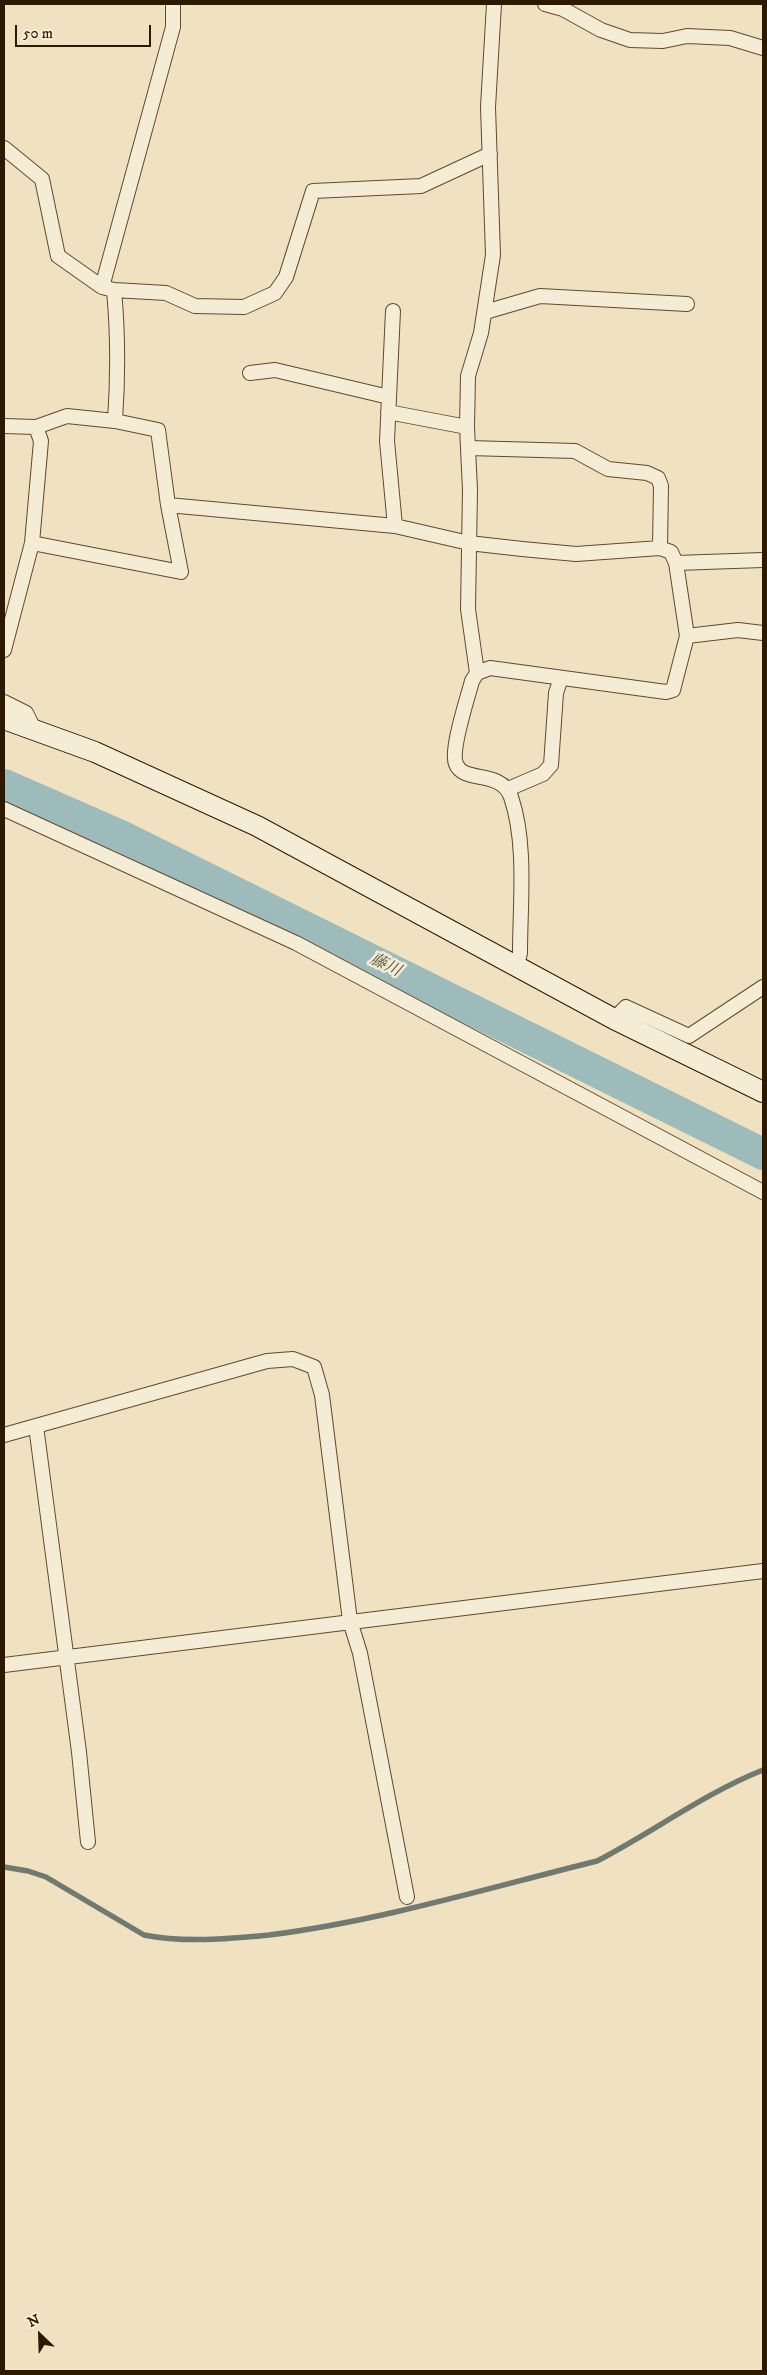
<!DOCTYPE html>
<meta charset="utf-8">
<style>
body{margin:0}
#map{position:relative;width:767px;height:2375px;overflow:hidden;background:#f0e2c0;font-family:"IM FELL DW Pica",serif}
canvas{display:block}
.frame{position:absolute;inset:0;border:5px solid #2d1800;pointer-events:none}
.north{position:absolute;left:15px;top:2310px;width:50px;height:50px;-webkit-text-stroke:4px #f5ecd6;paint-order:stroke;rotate:336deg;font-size:14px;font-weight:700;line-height:20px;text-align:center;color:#2d1800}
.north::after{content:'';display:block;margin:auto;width:18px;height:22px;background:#2d1800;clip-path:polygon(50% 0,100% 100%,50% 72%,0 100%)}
.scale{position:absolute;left:15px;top:25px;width:136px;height:22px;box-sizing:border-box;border:2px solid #2d1800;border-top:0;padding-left:6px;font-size:15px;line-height:18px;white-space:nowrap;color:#2d1800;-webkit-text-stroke:4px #f5ecd6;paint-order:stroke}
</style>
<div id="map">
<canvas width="767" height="2375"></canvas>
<div class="frame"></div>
<div class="north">N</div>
<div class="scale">50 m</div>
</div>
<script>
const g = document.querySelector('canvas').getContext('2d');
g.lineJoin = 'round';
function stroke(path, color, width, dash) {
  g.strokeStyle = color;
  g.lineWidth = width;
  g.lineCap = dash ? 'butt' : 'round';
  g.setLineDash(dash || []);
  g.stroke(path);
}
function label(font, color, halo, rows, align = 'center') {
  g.font = font + ' "IM FELL DW Pica","Noto Serif JP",serif';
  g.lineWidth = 5;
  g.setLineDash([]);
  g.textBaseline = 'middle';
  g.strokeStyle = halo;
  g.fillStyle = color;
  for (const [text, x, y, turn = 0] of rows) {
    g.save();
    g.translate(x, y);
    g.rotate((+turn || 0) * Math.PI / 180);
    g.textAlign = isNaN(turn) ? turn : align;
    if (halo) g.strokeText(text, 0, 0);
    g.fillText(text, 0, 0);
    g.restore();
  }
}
const stream = new Path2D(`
 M 4,1867 L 28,1871 L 46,1877 L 144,1935 C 184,1943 228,1939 269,1935 C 380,1921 488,1888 597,1861 C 653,1832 705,1793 763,1770`);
const river = new Path2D(`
 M 4,785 L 125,838 L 763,1154`);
const street = new Path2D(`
 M 494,4 L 488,107 L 493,255 L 481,333 L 468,376 L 467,427 L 470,490 L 468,609 L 477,673 L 472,681 C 468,697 450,750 456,764 C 464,784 501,769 511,797 C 527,844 520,904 520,953 L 517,966
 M 545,4 L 563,9 L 601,30 L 630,40 L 663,41 L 687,36 L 730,38 L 763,48
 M 4,148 L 42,179 L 58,256 L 102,287
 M 114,290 L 166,293 L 195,306 L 244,307 L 275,293 L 286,277 L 313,191 L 421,186 L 490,154
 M 393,311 L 387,441 L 395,526
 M 485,312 L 540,296 L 687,304
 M 250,373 L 275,370 L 389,397
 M 388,412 L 467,427
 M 115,421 C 118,378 118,333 114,290 L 102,287 L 173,27 L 173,4
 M 4,426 L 36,427 L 67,416 L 115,421 L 158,430 L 168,505 L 395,526 L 469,543 L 522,549 L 576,554 L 660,548 L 671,552 L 676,563 L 763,560
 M 468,448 L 575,451 L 608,469 L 647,473 L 658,478 L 661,486 L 660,548
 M 32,543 L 181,572 L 168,505
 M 687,636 L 738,630 L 763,633
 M 4,650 L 32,543 L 41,441 L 36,427
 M 477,673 L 490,668 L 666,692 L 673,690 L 687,636 L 676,563
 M 4,702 L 26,713 L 35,731
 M 508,789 L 543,774 L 551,765 L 556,693 L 561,678
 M 4,809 L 296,943 L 763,1192
 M 614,1019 L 626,1007 L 689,1036 L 763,987
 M 36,1426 L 79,1752 L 88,1842
 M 4,1435 L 267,1361 L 293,1359 L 314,1367 L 322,1395 L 350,1621 L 360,1653 L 407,1897
 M 4,1665 L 763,1571`);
const secondary = new Path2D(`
 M 4,719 L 95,752 L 257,826 L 614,1019 L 763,1092`);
const waterNames = [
 ["藤川",385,966,26]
];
stroke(stream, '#717a71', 5.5);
stroke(river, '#9ebbbc', 32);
stroke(street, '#5e4a30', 16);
stroke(secondary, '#2d1800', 22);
stroke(street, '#f5ecd6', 14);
stroke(secondary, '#f5ecd6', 20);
label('italic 16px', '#555142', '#f5ecd6', waterNames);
</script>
